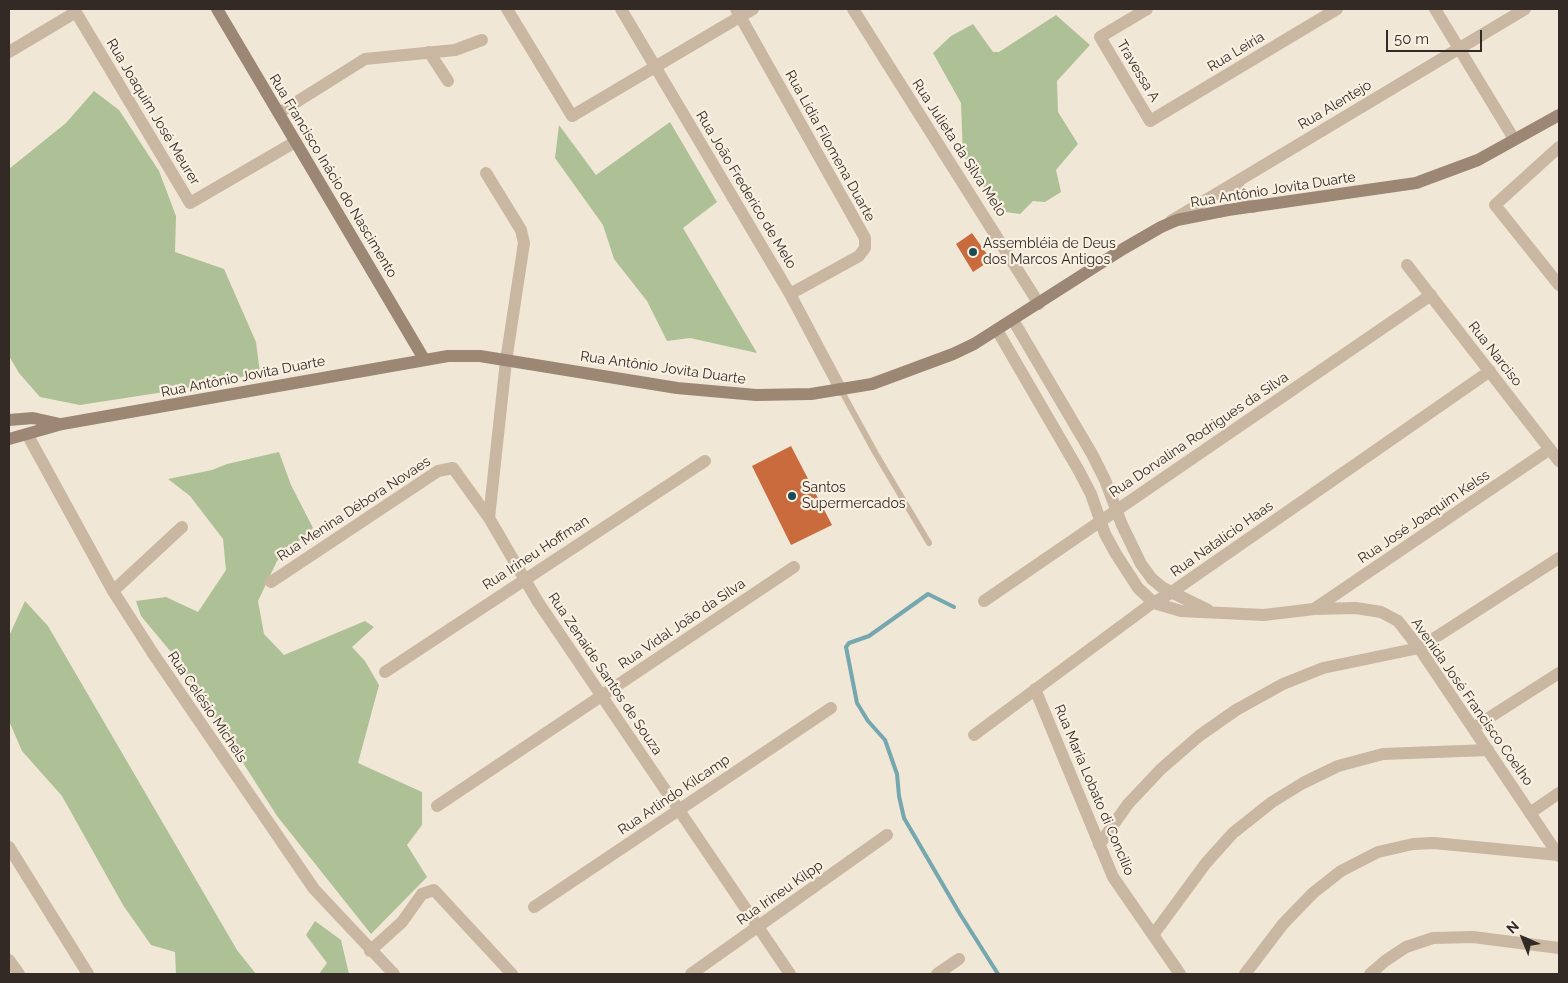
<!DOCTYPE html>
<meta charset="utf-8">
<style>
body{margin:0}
#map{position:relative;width:1568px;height:983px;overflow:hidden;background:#f1e7d6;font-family:Raleway,sans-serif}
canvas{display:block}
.frame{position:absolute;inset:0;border:10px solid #332a25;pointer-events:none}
.north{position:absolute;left:1498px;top:913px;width:50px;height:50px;-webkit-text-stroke:4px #f9f0e2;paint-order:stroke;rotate:316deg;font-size:14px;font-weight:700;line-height:20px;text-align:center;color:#332a25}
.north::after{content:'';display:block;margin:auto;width:18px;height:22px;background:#332a25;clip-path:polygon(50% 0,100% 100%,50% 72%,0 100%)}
.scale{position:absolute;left:1386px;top:30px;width:96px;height:22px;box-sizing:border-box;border:2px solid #332a25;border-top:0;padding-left:6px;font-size:15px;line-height:18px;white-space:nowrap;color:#332a25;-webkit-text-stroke:4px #f9f0e2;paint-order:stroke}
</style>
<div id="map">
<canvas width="1568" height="983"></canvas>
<div class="frame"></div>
<div class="north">N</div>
<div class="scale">50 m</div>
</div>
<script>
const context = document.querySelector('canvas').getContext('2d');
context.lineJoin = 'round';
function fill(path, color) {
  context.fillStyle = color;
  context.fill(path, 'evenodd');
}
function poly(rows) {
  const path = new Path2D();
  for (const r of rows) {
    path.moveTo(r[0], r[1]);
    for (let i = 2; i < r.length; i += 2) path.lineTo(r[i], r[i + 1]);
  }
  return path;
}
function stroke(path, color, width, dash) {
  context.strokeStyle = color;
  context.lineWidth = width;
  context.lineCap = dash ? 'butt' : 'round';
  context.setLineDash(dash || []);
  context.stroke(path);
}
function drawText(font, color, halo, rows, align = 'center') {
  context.font = font + ' Raleway,sans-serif';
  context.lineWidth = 4.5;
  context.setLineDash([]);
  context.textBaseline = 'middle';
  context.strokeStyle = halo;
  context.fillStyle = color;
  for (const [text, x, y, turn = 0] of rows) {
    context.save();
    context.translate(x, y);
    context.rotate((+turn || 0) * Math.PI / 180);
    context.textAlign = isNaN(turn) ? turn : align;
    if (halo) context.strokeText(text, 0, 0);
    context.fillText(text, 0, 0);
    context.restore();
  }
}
const green = poly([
 [1056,15,1090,45,1057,81,1058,112,1078,144,1056,170,1061,192,1045,202,1033,201,1020,214,999,211,963,155,961,103,933,53,951,36,973,24,993,52,999,52],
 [94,91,119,110,159,171,176,216,175,252,224,269,256,342,260,373,177,390,80,405,40,397,19,373,9,356,9,169,66,123],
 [670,122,717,202,683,228,757,353,690,338,667,341,647,301,614,259,603,225,555,158,559,125,596,175],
 [279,452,291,485,313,528,277,561,258,601,264,634,284,655,365,621,374,627,352,647,365,661,379,685,358,763,422,792,422,825,407,845,427,877,371,934,277,816,176,658,141,616,136,601,166,597,198,612,226,570,223,539,190,496,168,479,212,470,227,464],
 [25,601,48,626,237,950,256,974,176,974,175,952,151,945,123,905,62,796,22,751,9,721,9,636],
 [315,921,341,940,349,974,319,974,327,963,306,935]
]);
const stream = poly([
 [954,607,928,594,869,636,849,643,846,647,857,703,868,721,885,740,897,774,899,796,904,818,960,914,998,974]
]);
const building = poly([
 [972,233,991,260,973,272,956,244],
 [791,446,832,525,791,545,752,466]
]);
const service = poly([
 [841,390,876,454,929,543]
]);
const minor = poly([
 [74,9,190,203,295,142],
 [507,9,572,116,753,9],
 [621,9,790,294,841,390],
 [736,9,865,238,865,248,859,256,790,294],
 [853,9,1039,304],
 [1147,9,1100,37,1150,121,1337,9],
 [9,52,76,12],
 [429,52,448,81],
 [279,113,365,59,455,50,482,40],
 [1559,147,1495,205,1559,285],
 [486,173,521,230,524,243,506,361,489,518],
 [1239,180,1237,187,1240,197,1253,207],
 [1171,221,1525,9],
 [1407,265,1559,461],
 [27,434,113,591,152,652,314,889,394,974],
 [271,582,438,471,453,468,489,518,538,602,790,974],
 [113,591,182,527],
 [984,601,1431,295],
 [1314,609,1550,449],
 [385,672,705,461],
 [1035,689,1113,877,1180,974],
 [1473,728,1559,673],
 [974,735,1151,604,1169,594,1490,371],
 [437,806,794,567],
 [1530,813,1559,793],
 [1099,845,1128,804,1161,769,1199,736,1236,710,1283,684,1323,668,1419,648,1559,558],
 [9,847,88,974],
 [534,907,831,708],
 [1153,935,1206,863,1233,833,1272,802,1303,783,1338,766,1383,754,1488,750],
 [370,951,402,922,422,894,434,890,512,974],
 [9,960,19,974],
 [691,974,887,835],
 [937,974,959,959],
 [1245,974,1283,924,1313,893,1341,871,1378,852,1413,844,1434,843,1558,855],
 [1370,974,1385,961,1406,947,1433,938,1473,937,1559,948]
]);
const tertiary = poly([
 [1435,9,1514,139],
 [1013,320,1092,454,1105,480,1122,525,1141,564,1152,579,1163,588,1208,610],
 [997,330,1079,471,1091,494,1105,534,1116,554,1138,588,1154,603,1181,611,1264,615,1314,609,1356,608,1381,612,1398,621,1419,648,1559,856]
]);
const secondary = poly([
 [217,9,424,359],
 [9,420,33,418,60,424],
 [9,439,62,424,448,356,480,356,677,388,756,395,811,394,872,384,953,354,974,344,1123,249,1161,227,1177,220,1228,210,1416,183,1478,160,1559,115]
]);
const markers = [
 [973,252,5,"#1a4c55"],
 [792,496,5,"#1a4c55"]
];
const streetNames = [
 ["Rua Leiria",1236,52,-31],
 ["Travessa A",1138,71,59],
 ["Rua Alentejo",1335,105,-31],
 ["Rua Joaquim José Meurer",153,112,59],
 ["Rua Lídia Filomena Duarte",830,146,61],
 ["Rua Julieta da Silva Melo",959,148,57],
 ["Rua Francisco Inácio do Nascimento",333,176,59],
 ["Rua João Frederico de Melo",746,190,59],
 ["Rua Antônio Jovita Duarte",1273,190,-9],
 ["Rua Narciso",1495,354,52],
 ["Rua Antônio Jovita Duarte",663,368,8],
 ["Rua Antônio Jovita Duarte",243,377,-11],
 ["Rua Dorvalina Rodrigues da Silva",1199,435,-34],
 ["Rua Menina Débora Novaes",354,509,-33],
 ["Rua José Joaquim Kelss",1424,517,-34],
 ["Rua Natalício Haas",1222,539,-35],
 ["Rua Irineu Hoffman",536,553,-33],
 ["Rua Vidal João da Silva",682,624,-34],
 ["Rua Zenaide Santos de Souza",605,674,56],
 ["Avenida José Francisco Coelho",1472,702,55],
 ["Rua Celésio Michels",207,707,56],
 ["Rua Maria Lobato di Concilio",1094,790,67],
 ["Rua Arlindo Kilcamp",674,795,-34],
 ["Rua Irineu Kilpp",780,893,-35]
];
const poiNames = [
 ["Assembléia de Deus",983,244],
 ["dos Marcos Antigos",983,260],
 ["Santos",802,488],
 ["Supermercados",802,504]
];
fill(green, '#aec096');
stroke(stream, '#74a7ae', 4);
fill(building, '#c96b3c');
stroke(service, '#c9b7a2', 6);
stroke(minor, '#c9b7a2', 12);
stroke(tertiary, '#c9b7a2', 12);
stroke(secondary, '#9c8674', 12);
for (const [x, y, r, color] of markers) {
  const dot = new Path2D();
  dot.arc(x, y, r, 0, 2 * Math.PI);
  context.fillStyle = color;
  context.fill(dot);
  stroke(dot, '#f9f0e2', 2);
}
drawText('14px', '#332a25', '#f9f0e2', streetNames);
drawText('14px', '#332a25', '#f9f0e2', poiNames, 'left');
</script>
